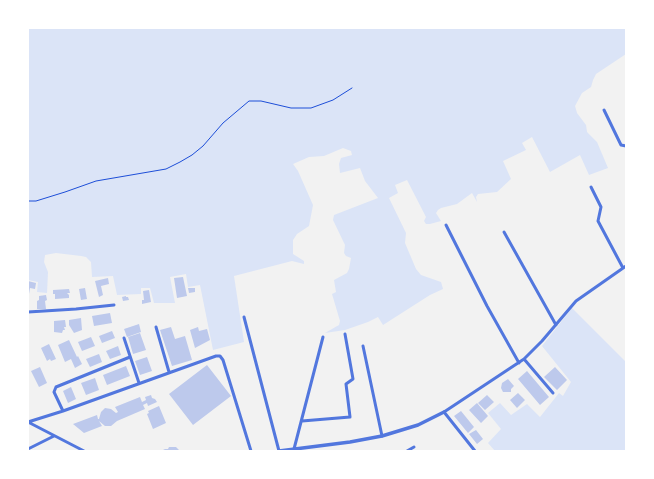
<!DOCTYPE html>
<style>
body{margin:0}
#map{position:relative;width:654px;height:479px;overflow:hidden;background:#f2f2f2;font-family:Barlow,sans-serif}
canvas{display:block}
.frame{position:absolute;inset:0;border:29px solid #fff;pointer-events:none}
</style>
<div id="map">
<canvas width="654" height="479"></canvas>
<div class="frame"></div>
</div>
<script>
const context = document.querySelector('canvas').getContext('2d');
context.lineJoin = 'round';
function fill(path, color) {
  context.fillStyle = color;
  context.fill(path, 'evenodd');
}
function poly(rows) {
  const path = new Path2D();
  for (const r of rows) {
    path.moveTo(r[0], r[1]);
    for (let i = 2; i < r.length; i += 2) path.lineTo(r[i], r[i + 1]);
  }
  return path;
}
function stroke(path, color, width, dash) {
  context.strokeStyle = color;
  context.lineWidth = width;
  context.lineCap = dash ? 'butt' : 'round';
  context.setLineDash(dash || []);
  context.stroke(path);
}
const green = poly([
 [28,28,626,28,626,54,596,74,593,80,591,87,582,93,575,106,577,113,586,125,587,132,597,142,608,168,589,175,580,155,550,172,532,137,522,143,526,150,503,161,511,179,497,192,478,194,476,197,477,202,472,193,457,204,441,208,438,210,436,213,441,221,430,224,426,224,424,221,426,217,407,180,395,185,398,193,389,198,406,233,405,243,416,269,421,275,441,282,443,289,430,295,383,325,378,317,368,322,345,330,325,333,339,325,340,321,332,294,336,292,334,280,347,273,349,269,351,258,346,256,344,253,345,245,333,220,334,215,378,198,365,181,360,168,340,173,339,164,341,158,352,155,351,151,343,148,324,156,309,157,293,164,298,171,313,205,309,226,297,234,293,240,293,254,304,261,304,264,292,261,234,276,244,342,213,350,200,285,188,287,186,274,170,277,175,303,154,303,150,288,141,288,141,294,117,295,113,276,92,277,91,262,86,257,81,256,56,253,45,255,44,262,48,272,47,293,37,292,38,282,28,280],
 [572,308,626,362,626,451,495,451,488,443,501,429,488,413,500,403,511,415,527,404,540,417,559,393,563,396,571,382,542,346]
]);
const building = poly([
 [183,277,187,296,177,298,174,278],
 [108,278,109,284,101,286,103,295,99,297,95,281],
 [28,281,36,283,35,289,30,288,29,294],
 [85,288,87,299,81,300,79,289],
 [188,288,195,288,195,292,189,293],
 [69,289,70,293,67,293,69,295,69,298,55,299,55,294,53,294,53,290],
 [149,290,151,302,142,304,142,300,144,300,143,291],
 [46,295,47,300,45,301,46,309,37,309,37,301,39,300,39,296],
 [126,296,126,297,128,297,129,300,123,301,122,297],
 [110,313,112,323,94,326,92,316],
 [81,318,82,330,74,333,69,325,69,320],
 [65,320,66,327,64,327,65,330,63,330,62,333,54,332,54,321],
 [139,324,141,332,127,337,124,329],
 [171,327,175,339,185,336,192,360,172,366,160,330],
 [198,327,199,331,207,329,210,340,195,348,190,330],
 [112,331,115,338,102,343,99,336],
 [140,333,146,350,133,354,128,337],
 [91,337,95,346,82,351,78,342],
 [69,340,77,357,78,356,82,364,75,368,71,359,65,362,58,345],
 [49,344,56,359,51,361,50,359,47,361,41,348],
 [118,346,121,355,110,359,106,351],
 [99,354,102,362,90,367,86,359],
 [147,357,152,371,140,375,135,361],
 [207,365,231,396,193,425,169,394],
 [126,366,130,376,107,385,103,375],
 [40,367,47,383,39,387,31,371],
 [555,367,567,380,557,390,544,377],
 [527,371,549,397,540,405,518,379],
 [95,378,99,390,86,395,81,383],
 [508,379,514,386,511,389,511,392,503,392,501,388,502,383],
 [71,387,76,399,68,403,63,391],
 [518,393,525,400,517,408,510,400],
 [151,395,152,398,155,399,157,402,148,406,147,403,143,405,145,409,117,421,111,426,105,426,99,421,102,426,84,433,73,424,97,415,98,419,99,419,101,412,105,408,111,409,116,413,118,412,115,407,140,397,142,402,146,400,145,397],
 [487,395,494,402,485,410,478,403],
 [477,403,488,416,481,423,469,410],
 [159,406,166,423,153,429,147,414,149,413,148,411],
 [461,411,474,427,468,433,454,416],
 [476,430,483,439,477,444,469,434],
 [169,447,176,447,180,451,161,451,165,449,168,449]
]);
const path = poly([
 [28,201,36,201,65,192,96,181,166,169,180,162,192,155,203,146,223,123,249,101,261,101,291,108,311,108,333,100,352,88]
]);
const minor = poly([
 [604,110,621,145,626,146],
 [591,187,601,207,598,221,623,268],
 [446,225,487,306,519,363],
 [504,232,556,325],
 [28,312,76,309,114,305],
 [244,317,279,451],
 [156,327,169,372],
 [124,338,139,383],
 [363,346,382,436],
 [524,359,553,393],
 [63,411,54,392,56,387,130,357],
 [302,421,350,417,346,384,353,379,345,334],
 [28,422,63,411,216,356,220,356,223,360,251,451],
 [28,422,84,451],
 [28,449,54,436],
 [294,449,323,337],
 [407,451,414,447],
 [475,451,444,412,524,359,542,341,576,301,626,266]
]);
const tertiary = poly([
 [279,451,350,442,382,436,418,425,444,412]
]);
fill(green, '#dbe4f7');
fill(building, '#bdc9ec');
stroke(path, '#1d4ed8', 1);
stroke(minor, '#5277de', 3);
stroke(tertiary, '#5277de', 3.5);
</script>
